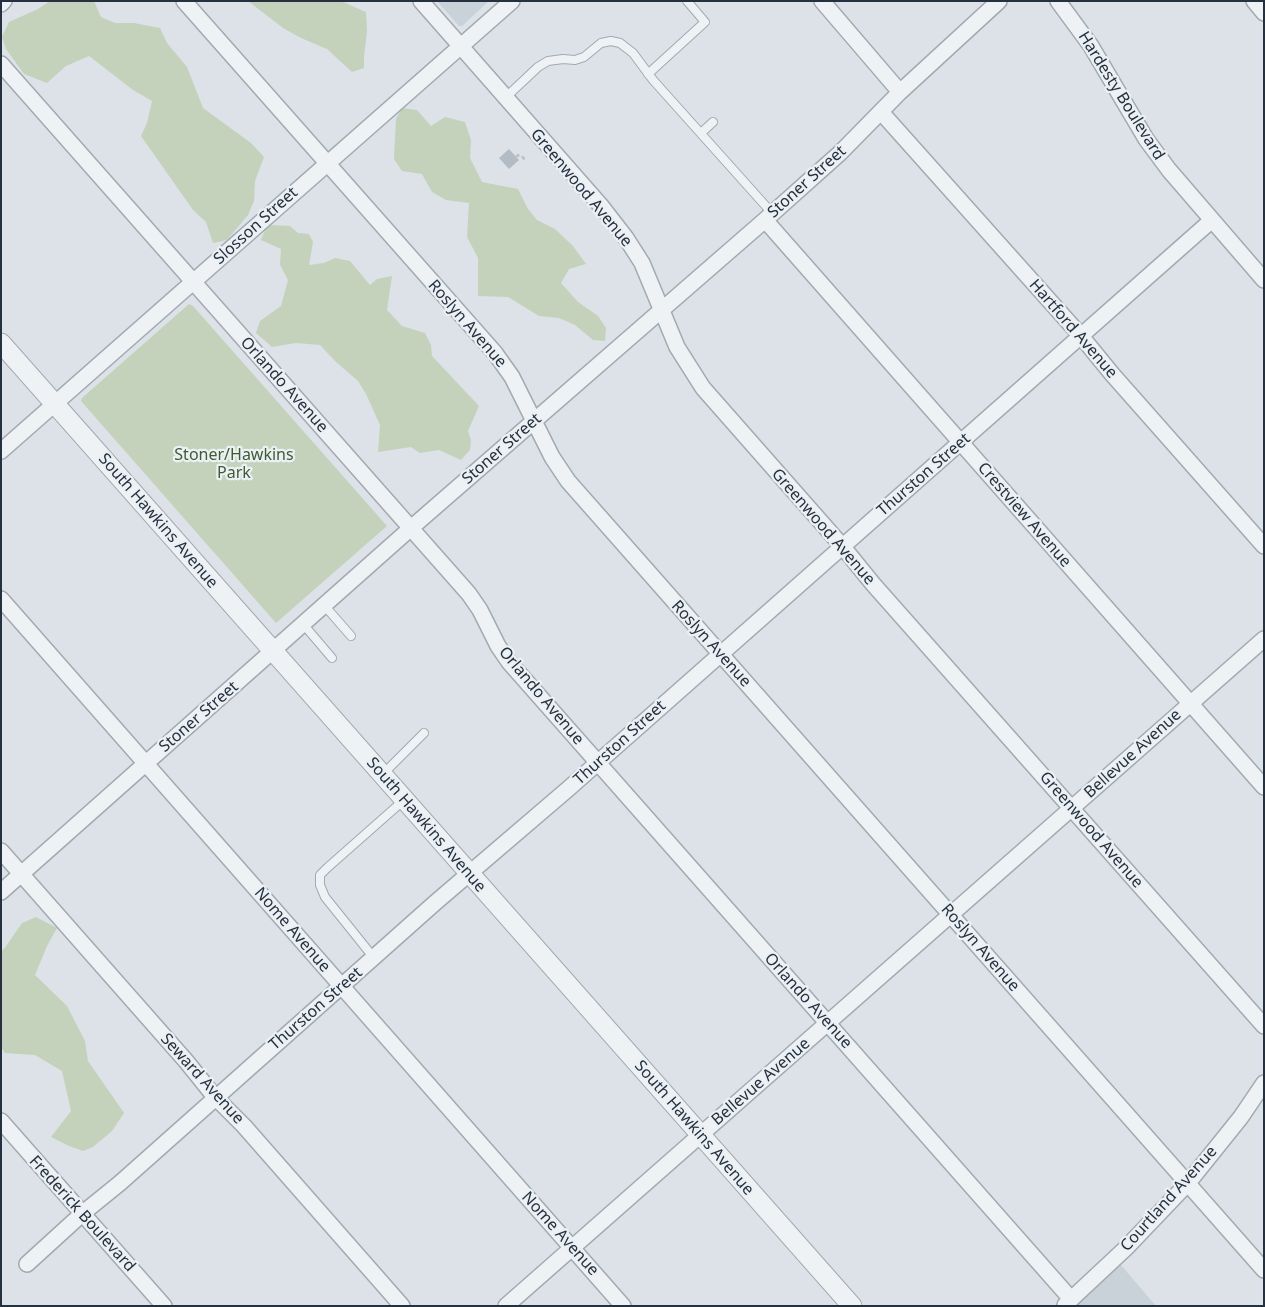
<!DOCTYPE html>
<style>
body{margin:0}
#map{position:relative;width:1265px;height:1307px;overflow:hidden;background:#dce2e7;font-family:"Noto Sans",sans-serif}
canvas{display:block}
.frame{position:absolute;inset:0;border:2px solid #25313e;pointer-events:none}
</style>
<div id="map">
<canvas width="1265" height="1307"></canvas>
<div class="frame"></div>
</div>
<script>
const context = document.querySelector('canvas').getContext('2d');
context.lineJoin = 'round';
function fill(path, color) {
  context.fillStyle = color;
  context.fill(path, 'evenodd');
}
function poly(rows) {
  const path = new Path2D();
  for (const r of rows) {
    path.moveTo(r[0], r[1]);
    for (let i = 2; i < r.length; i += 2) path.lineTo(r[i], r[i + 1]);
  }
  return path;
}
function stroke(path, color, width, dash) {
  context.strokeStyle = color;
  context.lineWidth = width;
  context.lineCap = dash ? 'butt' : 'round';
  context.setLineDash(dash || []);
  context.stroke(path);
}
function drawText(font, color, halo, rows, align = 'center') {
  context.font = font + ' "Noto Sans",sans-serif';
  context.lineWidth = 4.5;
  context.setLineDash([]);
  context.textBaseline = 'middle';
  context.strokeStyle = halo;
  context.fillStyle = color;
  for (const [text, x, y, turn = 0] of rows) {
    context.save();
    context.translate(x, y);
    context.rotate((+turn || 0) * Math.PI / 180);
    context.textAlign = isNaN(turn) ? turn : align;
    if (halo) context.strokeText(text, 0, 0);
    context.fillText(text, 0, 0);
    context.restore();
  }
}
const built = poly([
 [437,1,489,1,462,26,459,26],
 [1115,1258,1156,1306,1064,1306]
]);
const green = poly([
 [50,1,94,1,101,17,115,23,134,23,160,28,167,43,187,67,203,108,251,143,264,157,255,181,254,201,248,215,227,240,213,243,206,222,193,210,141,136,147,123,152,101,133,90,89,56,66,66,47,83,24,74,6,49,2,37,9,22,38,9],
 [248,1,341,1,366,12,367,31,364,57,364,68,352,72,327,49,301,38,283,28],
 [402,108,417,110,431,126,445,117,465,122,471,140,470,158,482,182,518,189,528,209,537,220,555,229,573,246,586,264,569,269,561,283,578,302,598,316,606,328,605,341,593,340,575,325,559,318,539,316,508,297,478,296,478,258,467,237,469,203,446,200,432,192,422,174,402,171,394,159,396,119],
 [267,225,290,226,298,233,309,234,313,242,309,265,324,263,335,258,350,261,370,285,377,279,392,276,387,310,402,326,425,333,431,345,432,356,479,406,468,431,471,440,470,450,461,460,439,450,420,453,411,447,378,452,380,425,366,394,358,381,336,362,320,345,296,343,272,347,256,333,260,321,281,306,288,280,280,265,281,249,261,240],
 [189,304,193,306,387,526,276,623,81,401,82,398],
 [36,917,57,928,47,946,35,975,67,1006,85,1041,88,1061,124,1113,112,1131,93,1147,83,1151,69,1146,51,1137,71,1111,62,1071,35,1055,5,1053,1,1047,1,951,4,949,22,923]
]);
const building = poly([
 [509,149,519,160,509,169,499,158]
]);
const path = poly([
 [516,157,520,154,525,160]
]);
const service = poly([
 [648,74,705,22,687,1],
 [505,98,538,67,548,61,563,59,575,60,584,57,601,43,611,41,620,43,633,53,653,80,772,213],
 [701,133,713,122],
 [324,605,351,636],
 [303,624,332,658],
 [382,775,424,733],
 [374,958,325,897,320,885,320,875,327,868,404,800]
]);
const minor = poly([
 [184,1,495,353,512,377,552,457,568,481,1264,1270],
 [421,1,602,207,626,238,642,263,677,347,703,388,843,547,873,584,1264,1026],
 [822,1,900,92],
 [1058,1,1091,46,1146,139,1169,170,1264,280],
 [1254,1,1264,13],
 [1,4,4,1],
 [1,64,469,594,480,610,498,646,509,662,1071,1299],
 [881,112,1081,336,1112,374,1264,546],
 [765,220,1264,787],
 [1,451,512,1],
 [1,599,623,1306],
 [1,851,186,1061,215,1097,244,1126,402,1306],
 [1,892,411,528,765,220,840,153,900,92,999,1],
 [1,1121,164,1306],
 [27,1264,83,1213,120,1183,436,902,568,789,1212,220],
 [1065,1305,1126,1248,1188,1183,1241,1117,1264,1083],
 [506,1306,1264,639]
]);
const tertiary = poly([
 [1,343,852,1306]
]);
const streetNames = [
 ["Hardesty Boulevard",1121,96,58],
 ["Stoner Street",807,182,-42],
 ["Greenwood Avenue",581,188,50],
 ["Slosson Street",256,226,-42],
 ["Roslyn Avenue",467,324,49],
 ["Hartford Avenue",1073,329,49],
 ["Orlando Avenue",284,385,48],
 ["Stoner Street",502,449,-41],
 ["Thurston Street",924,475,-41],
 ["Crestview Avenue",1024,515,49],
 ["South Hawkins Avenue",158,521,49],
 ["Greenwood Avenue",823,527,49],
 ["Roslyn Avenue",711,644,48],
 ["Orlando Avenue",541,696,50],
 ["Stoner Street",199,717,-41],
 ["Thurston Street",620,743,-42],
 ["Bellevue Avenue",1133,754,-42],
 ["South Hawkins Avenue",426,825,49],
 ["Greenwood Avenue",1091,830,49],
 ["Nome Avenue",292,930,49],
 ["Roslyn Avenue",980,948,49],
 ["Orlando Avenue",808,1001,48],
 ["Thurston Street",316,1009,-41],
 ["Seward Avenue",202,1079,48],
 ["Bellevue Avenue",761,1082,-41],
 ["South Hawkins Avenue",694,1128,49],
 ["Courtland Avenue",1169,1199,-48],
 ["Frederick Boulevard",82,1214,48],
 ["Nome Avenue",560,1234,48]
];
const parkNames = [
 ["Stoner/Hawkins",234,455],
 ["Park",234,473]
];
fill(built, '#c9d1d9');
fill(green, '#c4d2bc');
fill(building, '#b3bcc4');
stroke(service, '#a1a9b1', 10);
stroke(minor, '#a1a9b1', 18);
stroke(tertiary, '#a1a9b1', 21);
stroke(path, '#bac0c5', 2.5, [4, 4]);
stroke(service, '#eef2f5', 8);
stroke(minor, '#eef2f5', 15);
stroke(tertiary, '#eef2f5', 19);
drawText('16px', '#25313e', '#ebf0f5', streetNames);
drawText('16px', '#3e5b31', '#ebf0f5', parkNames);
</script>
